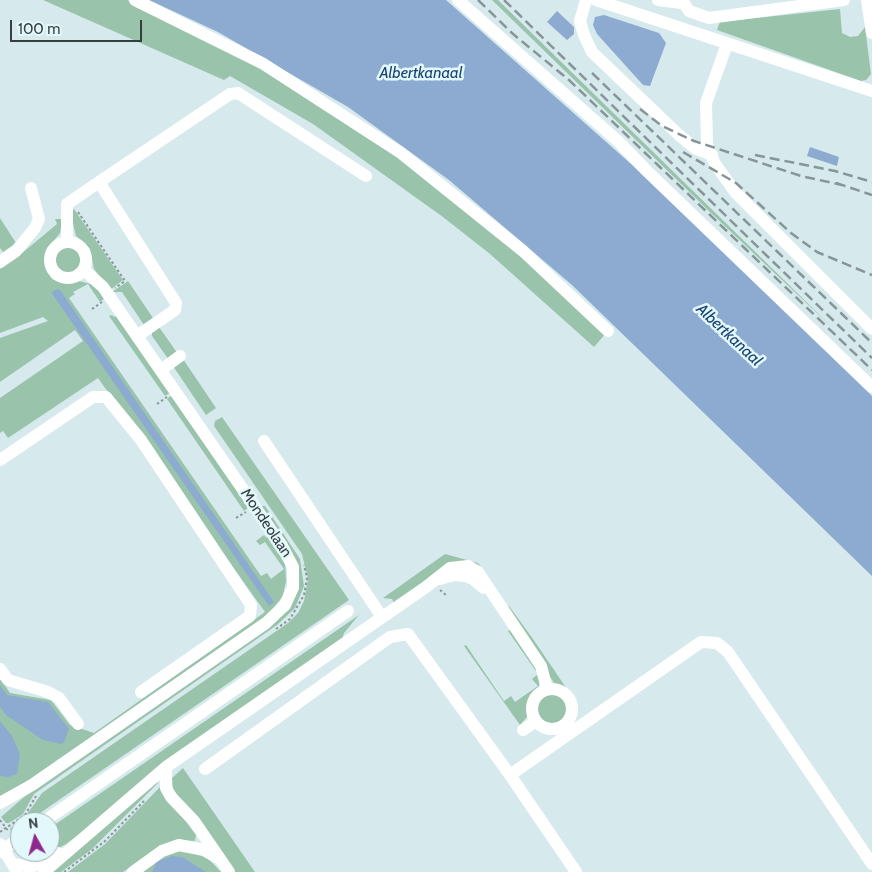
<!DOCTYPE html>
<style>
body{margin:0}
#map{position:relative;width:872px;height:872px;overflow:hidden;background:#d6eaed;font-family:Cabin,sans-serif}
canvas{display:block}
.north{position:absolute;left:10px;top:812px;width:50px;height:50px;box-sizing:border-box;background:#e3f8fa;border:1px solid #9eaeb0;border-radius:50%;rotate:353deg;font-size:14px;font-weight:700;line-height:20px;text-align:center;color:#363e40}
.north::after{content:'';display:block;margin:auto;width:18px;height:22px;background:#8e298f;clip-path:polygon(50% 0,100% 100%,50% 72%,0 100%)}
.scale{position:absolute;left:10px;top:20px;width:132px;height:22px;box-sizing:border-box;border:2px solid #363e40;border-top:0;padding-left:6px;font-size:15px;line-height:18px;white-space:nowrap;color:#363e40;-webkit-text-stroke:4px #e3f8fa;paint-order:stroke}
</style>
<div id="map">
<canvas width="872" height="872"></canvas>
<div class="north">N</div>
<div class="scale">100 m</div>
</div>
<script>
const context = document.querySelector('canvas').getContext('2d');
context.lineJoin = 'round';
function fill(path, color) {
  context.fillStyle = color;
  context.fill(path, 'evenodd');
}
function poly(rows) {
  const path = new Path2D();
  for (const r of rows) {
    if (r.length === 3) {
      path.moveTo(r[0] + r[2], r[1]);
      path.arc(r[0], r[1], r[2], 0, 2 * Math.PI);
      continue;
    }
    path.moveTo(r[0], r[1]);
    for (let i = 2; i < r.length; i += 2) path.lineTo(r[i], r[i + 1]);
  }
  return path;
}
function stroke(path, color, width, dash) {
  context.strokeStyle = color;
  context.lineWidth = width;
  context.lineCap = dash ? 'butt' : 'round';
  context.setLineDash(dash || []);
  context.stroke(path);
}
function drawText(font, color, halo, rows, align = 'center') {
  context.font = font + ' Cabin,sans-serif';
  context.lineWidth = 5;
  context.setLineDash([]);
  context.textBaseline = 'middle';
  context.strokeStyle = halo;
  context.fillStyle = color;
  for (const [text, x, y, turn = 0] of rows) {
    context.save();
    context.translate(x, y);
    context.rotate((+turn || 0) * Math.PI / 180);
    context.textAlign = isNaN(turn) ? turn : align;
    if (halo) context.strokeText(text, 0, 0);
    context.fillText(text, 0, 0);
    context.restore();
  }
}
const green = poly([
 [43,0,127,0,207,38,262,68,377,140,460,202,606,333,594,347,490,254,443,217,313,124,230,76,224,80],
 [492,0,498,0,835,330,710,212],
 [840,9,842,33,850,37,858,36,865,27,871,74,866,80,861,81,717,30,720,22],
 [74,209,123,280,110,290,94,269,90,249,76,236,70,211],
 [0,218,16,243,3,252,0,248],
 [55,219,61,219,62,223,60,233,48,248,44,260,47,271,52,279,61,283,79,281,94,285,105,298,100,302,88,284,73,292,75,294,69,298,261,576,267,573,271,579,284,569,265,542,260,545,256,541,264,535,267,538,269,536,285,562,286,581,283,596,268,615,39,775,0,799,0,678,10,693,51,700,70,725,94,733,265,612,98,378,8,438,3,431,0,433,0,398,83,341,75,330,0,382,0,338,48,321,43,317,0,333,0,269,21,254,57,224],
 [68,260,14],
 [128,281,153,318,144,325,122,292,112,292],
 [112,315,114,317,116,316,170,393,165,396,109,316],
 [159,327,178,354,169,360,152,336,152,332],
 [183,359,216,408,206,415,173,366],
 [172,395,249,507,244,511,167,399],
 [222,417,349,600,27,822,20,822,20,827,12,833,10,829,25,817,42,793,288,623,298,613,304,601,308,579,302,554,214,426,215,421],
 [259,506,265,506,300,559,304,586,295,608,277,625,34,794,23,814,9,823,6,823,1,817,24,797,289,610,299,589,299,569],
 [445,554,478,563,481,567,394,603,392,599,383,598],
 [509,606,533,639,569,692,554,683,506,608],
 [359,615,344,633,342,639,66,844,32,863,25,852,50,852,50,828],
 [510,630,538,669,540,683,538,688,531,699,527,717,520,725,464,646,466,645,504,701,511,696,515,702,538,686,532,679,538,674,508,631],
 [552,709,14],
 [183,768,255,872,233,872,178,796,173,789,172,778],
 [156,781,158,783,92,849,61,872,49,872],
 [160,787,196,835,195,841,177,840,157,848,123,872,68,872,105,844],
 [176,850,203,853,221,872,140,872,166,853]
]);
const water = poly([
 [149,0,446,0,631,164,872,396,872,576,572,285,449,180,348,107,218,32],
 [557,11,574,27,574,34,567,40,547,22],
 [604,15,659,33,666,43,650,86,643,85,597,34,593,25,595,17],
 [810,147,839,157,837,166,807,156],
 [57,289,60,290,274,602,269,606,53,295,52,292],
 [0,685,7,695,48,702,69,729,64,742,61,744,43,740,6,715,0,707],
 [0,721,12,736,20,754,17,774,8,777,0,776],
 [172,856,182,857,206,872,152,872,156,862]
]);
const path = poly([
 [78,212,125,281,115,288],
 [92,309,102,302],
 [157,404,167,397],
 [236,518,246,512],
 [440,590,446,595],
 [276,629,290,619,304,595,307,578,304,565],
 [0,820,9,832],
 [0,832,25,815,36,796],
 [64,872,105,841,144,801]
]);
const minor = poly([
 [135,0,262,63,401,153,523,251,608,331],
 [458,0,619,142,647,171,872,387],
 [586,0,580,21,584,35,592,52,679,135,696,149,712,155],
 [596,0,872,91],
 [658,0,682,3],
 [682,0,689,11,709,18,844,0],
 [867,0,872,33],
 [727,44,706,103,707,145,715,164,736,193,872,329],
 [99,182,230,94,238,93,366,176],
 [68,260,18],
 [67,242,67,204,99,182,176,303,175,310,137,336],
 [0,262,16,251,35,228,39,219,31,188],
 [161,370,180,356],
 [264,441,382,617],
 [0,460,93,397,106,397,141,440,251,605,250,616,141,692],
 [440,579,454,575,465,576,473,579,484,588],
 [0,669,8,680,48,692,59,698,78,724],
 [552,709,20],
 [523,730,536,721],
 [166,767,166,788,171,797,194,821,229,872],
 [205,769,390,637,408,634,510,775,576,872],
 [510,775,701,642,717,643,728,652,872,864],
 [0,803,32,785,266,623,285,605,293,587,293,567,282,546,103,287,84,270],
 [43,822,348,611],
 [0,844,16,870],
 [0,852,20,838],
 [13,864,32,867,58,853],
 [44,872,166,767,426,587,450,568,468,566,478,572,541,666,547,689],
 [133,872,162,851,179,845,204,850,216,857]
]);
const rail = poly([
 [478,0,513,34,569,80,872,370],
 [504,0,872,358],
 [592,73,872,343],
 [640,109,662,126,694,141,801,176,842,185],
 [683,152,736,183,791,233,817,252,872,275],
 [755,155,835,171,872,182],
 [836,183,872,195]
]);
const streetNames = [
 ["Mondeolaan",266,523,56]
];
const waterNames = [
 ["Albertkanaal",421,73],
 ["Albertkanaal",729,335,43]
];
fill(green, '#99c3aa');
fill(water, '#8dabd1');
stroke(path, '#899799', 2, [2.5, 2.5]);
stroke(minor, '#fff', 12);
stroke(rail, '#879598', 2.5, [10, 5]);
drawText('15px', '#363e40', '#e3f8fa', streetNames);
drawText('italic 16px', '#1a4273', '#e3f8fa', waterNames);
</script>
